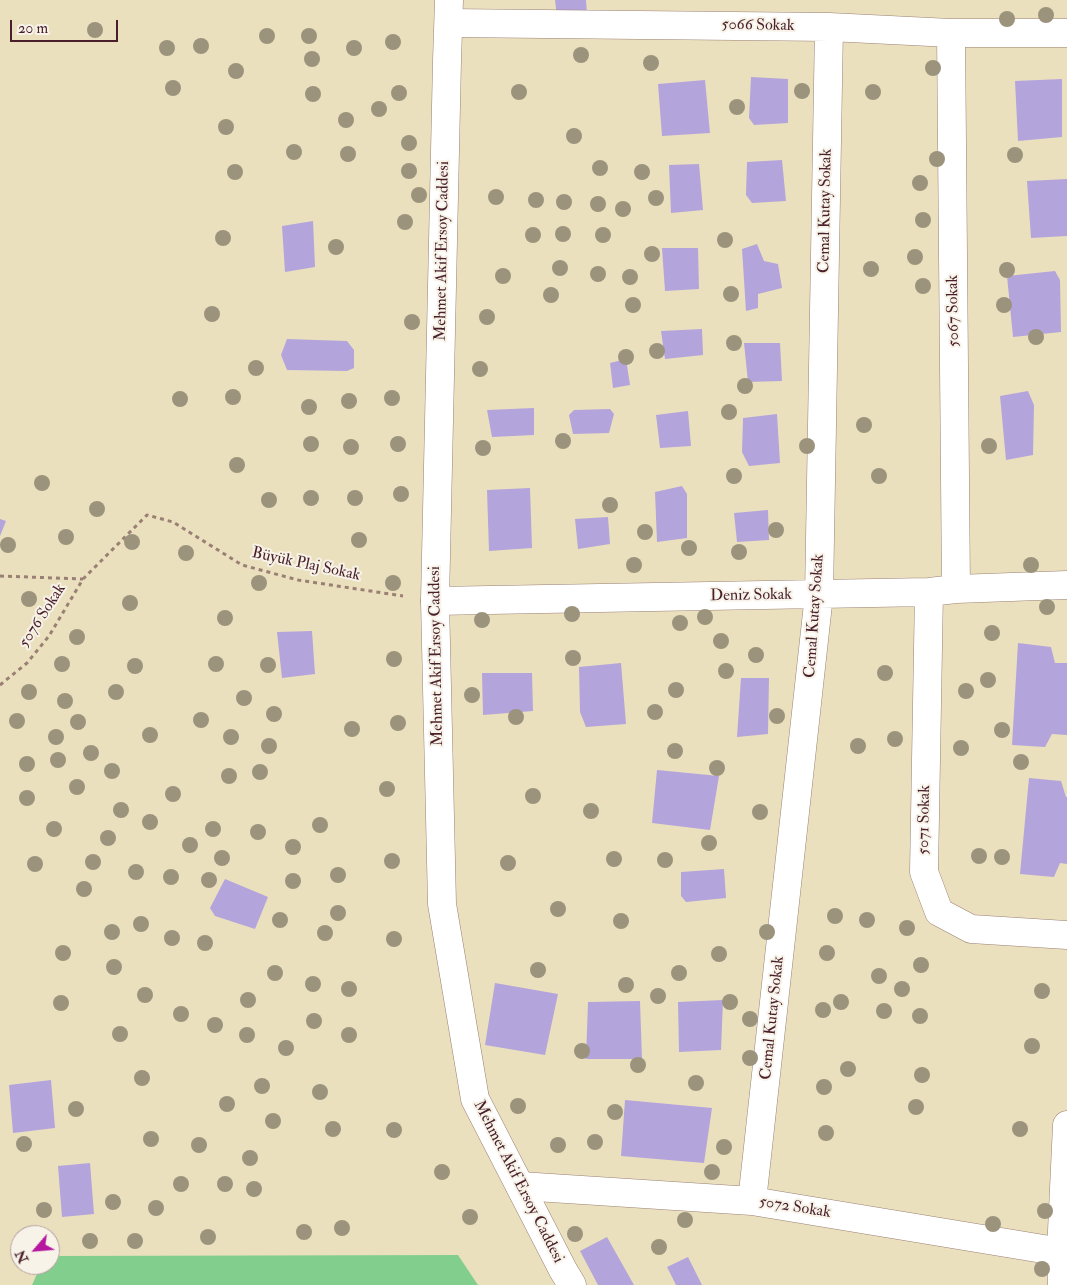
<!DOCTYPE html>
<meta charset="utf-8">
<style>
body{margin:0}
#map{position:relative;width:1067px;height:1285px;overflow:hidden;background:#ebe0be;font-family:"IM FELL Double Pica",serif}
canvas{display:block}
.north{position:absolute;left:10px;top:1225px;width:50px;height:50px;box-sizing:border-box;background:#f7f3e8;border:1px solid #b29e9c;border-radius:50%;rotate:243deg;font-size:14px;font-weight:700;line-height:20px;text-align:center;color:#4a1f2b}
.north::after{content:'';display:block;margin:auto;width:18px;height:22px;background:#b5179e;clip-path:polygon(50% 0,100% 100%,50% 72%,0 100%)}
.scale{position:absolute;left:10px;top:20px;width:108px;height:22px;box-sizing:border-box;border:2px solid #4a1f2b;border-top:0;padding-left:6px;font-size:15px;line-height:18px;white-space:nowrap;color:#4a1f2b;-webkit-text-stroke:4px #f7f3e8;paint-order:stroke}
</style>
<div id="map">
<canvas width="1067" height="1285"></canvas>
<div class="north">N</div>
<div class="scale">20 m</div>
</div>
<script>
const context = document.querySelector('canvas').getContext('2d');
context.lineJoin = 'round';
function fill(path, color) {
  context.fillStyle = color;
  context.fill(path, 'evenodd');
}
function poly(rows) {
  const path = new Path2D();
  for (const r of rows) {
    path.moveTo(r[0], r[1]);
    for (let i = 2; i < r.length; i += 2) path.lineTo(r[i], r[i + 1]);
  }
  return path;
}
function stroke(path, color, width, dash) {
  context.strokeStyle = color;
  context.lineWidth = width;
  context.lineCap = dash ? 'butt' : 'round';
  context.setLineDash(dash || []);
  context.stroke(path);
}
function drawText(font, color, halo, rows, align = 'center') {
  context.font = font + ' "IM FELL Double Pica",serif';
  context.lineWidth = 4;
  context.setLineDash([]);
  context.textBaseline = 'middle';
  context.strokeStyle = halo;
  context.fillStyle = color;
  for (const [text, x, y, turn = 0] of rows) {
    context.save();
    context.translate(x, y);
    context.rotate((+turn || 0) * Math.PI / 180);
    context.textAlign = isNaN(turn) ? turn : align;
    if (halo) context.strokeText(text, 0, 0);
    context.fillText(text, 0, 0);
    context.restore();
  }
}
const green = poly([
 [458,1255,478,1285,32,1285,41,1265,50,1265,50,1256]
]);
const building = poly([
 [555,0,586,0,587,14,557,17],
 [751,77,788,79,788,123,754,125,749,118],
 [1062,79,1062,137,1018,141,1015,81],
 [705,80,710,133,662,136,658,84],
 [782,160,786,201,752,203,746,195,747,162],
 [699,164,703,210,671,213,669,165],
 [1067,179,1067,236,1031,238,1027,181],
 [313,221,315,267,285,272,282,226],
 [757,244,764,261,778,264,782,288,758,294,758,308,746,311,742,249],
 [662,248,698,248,699,289,665,291],
 [1055,271,1060,280,1061,332,1013,337,1007,276],
 [702,329,703,355,665,359,661,331],
 [287,339,347,341,354,350,354,368,347,371,287,370,281,355],
 [744,343,780,343,782,381,748,382],
 [626,359,630,385,613,388,610,363],
 [1028,391,1034,405,1033,455,1006,460,1000,396],
 [534,408,534,435,492,437,487,410],
 [610,409,614,414,609,433,573,434,569,415,574,410],
 [688,411,691,446,660,448,656,415],
 [777,414,780,463,749,466,742,452,743,418],
 [682,486,687,494,687,538,657,542,655,492],
 [530,488,532,548,489,551,487,490],
 [768,510,769,540,737,542,734,513],
 [608,517,610,544,578,549,575,519],
 [0,519,6,521,0,536],
 [312,631,315,674,282,678,277,632],
 [1018,643,1051,647,1055,663,1067,663,1067,735,1052,734,1045,747,1012,745],
 [621,663,626,724,586,727,580,712,579,667],
 [482,673,532,673,533,711,483,715],
 [741,678,769,678,768,734,737,737],
 [657,770,719,776,710,830,652,823],
 [1029,778,1061,781,1066,797,1067,797,1067,864,1060,863,1054,877,1020,874],
 [724,869,726,898,686,902,681,896,681,872],
 [225,879,268,897,255,929,215,916,210,908],
 [495,983,558,994,545,1055,485,1045],
 [723,1000,721,1050,679,1052,678,1002],
 [640,1001,642,1059,586,1059,588,1002],
 [51,1080,55,1128,13,1133,9,1085],
 [625,1100,712,1108,704,1163,621,1156],
 [90,1163,94,1214,62,1217,58,1166],
 [607,1237,634,1285,598,1285,580,1251],
 [688,1257,702,1285,676,1285,667,1267]
]);
const path = poly([
 [0,576,83,579],
 [0,685,27,663,49,636,83,579,147,515,173,522,242,565,298,580,403,596]
]);
const minor = poly([
 [449,23,829,27,951,33,1067,33],
 [951,33,956,589],
 [929,592,924,872,939,912,971,929,1067,935],
 [435,601,929,592,956,589,1067,585],
 [520,1186,752,1201,1067,1253],
 [752,1201,819,595,829,27],
 [1062,1285,1061,1252,1067,1125]
]);
const tertiary = poly([
 [449,0,447,61,435,601,442,904,475,1099,563,1270,572,1285]
]);
const trees = [
 [1046,15],
 [1007,19],
 [95,30],
 [267,36],
 [309,36],
 [393,42],
 [201,46],
 [167,48],
 [354,48],
 [581,55],
 [312,59],
 [651,63],
 [933,68],
 [236,71],
 [173,88],
 [802,91],
 [519,92],
 [873,92],
 [399,93],
 [313,94],
 [737,107],
 [379,109],
 [346,120],
 [226,127],
 [574,136],
 [409,143],
 [294,152],
 [348,154],
 [1015,155],
 [937,159],
 [600,168],
 [409,171],
 [235,172],
 [642,172],
 [920,183],
 [419,195],
 [496,197],
 [656,198],
 [536,200],
 [564,202],
 [598,204],
 [623,209],
 [923,220],
 [405,222],
 [563,234],
 [533,235],
 [603,235],
 [223,238],
 [725,240],
 [336,247],
 [652,254],
 [915,257],
 [560,268],
 [871,269],
 [1007,270],
 [598,274],
 [503,276],
 [630,277],
 [923,286],
 [731,294],
 [551,295],
 [633,305],
 [1004,305],
 [212,314],
 [487,317],
 [412,322],
 [1036,337],
 [734,343],
 [657,351],
 [626,357],
 [256,368],
 [480,369],
 [745,386],
 [233,397],
 [392,398],
 [180,399],
 [349,401],
 [309,407],
 [729,412],
 [864,425],
 [563,441],
 [311,444],
 [398,444],
 [807,446],
 [989,446],
 [351,447],
 [483,448],
 [237,465],
 [734,476],
 [879,476],
 [42,483],
 [401,494],
 [311,498],
 [355,498],
 [269,500],
 [610,505],
 [97,509],
 [776,530],
 [645,532],
 [66,537],
 [359,540],
 [132,542],
 [8,545],
 [689,548],
 [739,552],
 [186,553],
 [634,565],
 [1031,565],
 [259,583],
 [393,583],
 [29,599],
 [130,603],
 [1047,607],
 [572,614],
 [705,617],
 [225,618],
 [482,620],
 [680,623],
 [992,633],
 [77,637],
 [721,641],
 [756,655],
 [573,658],
 [394,659],
 [62,664],
 [216,664],
 [268,665],
 [135,666],
 [726,671],
 [885,673],
 [988,680],
 [676,690],
 [966,691],
 [29,692],
 [116,692],
 [472,695],
 [244,698],
 [65,701],
 [655,712],
 [274,714],
 [777,716],
 [516,717],
 [201,720],
 [17,721],
 [78,722],
 [398,723],
 [352,729],
 [1002,730],
 [150,735],
 [56,737],
 [231,737],
 [895,739],
 [269,746],
 [858,746],
 [961,748],
 [675,751],
 [91,753],
 [58,760],
 [1021,762],
 [27,764],
 [717,768],
 [112,771],
 [260,772],
 [229,776],
 [77,787],
 [387,789],
 [173,794],
 [533,796],
 [27,798],
 [121,810],
 [591,811],
 [760,812],
 [150,822],
 [320,825],
 [54,829],
 [213,829],
 [258,832],
 [108,838],
 [709,843],
 [190,845],
 [293,847],
 [979,856],
 [1002,857],
 [222,858],
 [614,859],
 [665,860],
 [392,861],
 [93,862],
 [508,863],
 [35,864],
 [136,872],
 [338,875],
 [171,877],
 [209,880],
 [293,881],
 [84,889],
 [558,909],
 [338,913],
 [835,916],
 [280,920],
 [867,920],
 [621,921],
 [141,924],
 [907,928],
 [112,932],
 [767,932],
 [325,933],
 [172,938],
 [394,939],
 [205,943],
 [63,953],
 [827,953],
 [719,954],
 [921,965],
 [114,967],
 [538,970],
 [275,973],
 [679,973],
 [879,976],
 [313,984],
 [626,985],
 [349,989],
 [902,989],
 [1042,991],
 [145,995],
 [658,996],
 [248,1000],
 [730,1002],
 [841,1002],
 [61,1003],
 [823,1010],
 [884,1011],
 [181,1014],
 [920,1016],
 [750,1019],
 [314,1021],
 [215,1025],
 [120,1034],
 [247,1035],
 [349,1035],
 [1032,1046],
 [286,1048],
 [582,1051],
 [750,1058],
 [638,1065],
 [848,1069],
 [922,1075],
 [142,1078],
 [696,1083],
 [262,1086],
 [824,1087],
 [320,1092],
 [227,1104],
 [518,1106],
 [916,1107],
 [76,1109],
 [615,1112],
 [273,1121],
 [333,1129],
 [1020,1129],
 [394,1130],
 [826,1133],
 [151,1139],
 [595,1142],
 [24,1144],
 [199,1145],
 [558,1145],
 [724,1147],
 [250,1158],
 [442,1172],
 [712,1172],
 [181,1184],
 [225,1184],
 [254,1189],
 [113,1202],
 [156,1208],
 [44,1210],
 [1045,1211],
 [470,1217],
 [685,1220],
 [993,1224],
 [342,1228],
 [304,1232],
 [575,1234],
 [208,1237],
 [90,1241],
 [135,1241],
 [659,1247],
 [1042,1269]
];
const streetNames = [
 ["5066 Sokak",758,26,1],
 ["Cemal Kutay Sokak",826,211,-89],
 ["Mehmet Akif Ersoy Caddesi",443,251,-89],
 ["5067 Sokak",954,311,-91],
 ["Büyük Plaj Sokak",306,565,12],
 ["Deniz Sokak",751,596,-1],
 ["5076 Sokak",43,616,-57],
 ["Cemal Kutay Sokak",815,616,-86],
 ["Mehmet Akif Ersoy Caddesi",437,656,-91],
 ["5071 Sokak",925,820,-89],
 ["Cemal Kutay Sokak",773,1018,-84],
 ["Mehmet Akif Ersoy Caddesi",518,1182,63],
 ["5072 Sokak",795,1208,9]
];
fill(green, '#82cf8d');
fill(building, '#b4a4dc');
stroke(minor, '#9a8074', 29);
stroke(tertiary, '#9a8074', 29);
stroke(path, '#9a8074', 3, [4, 4]);
stroke(minor, '#fff', 28);
stroke(tertiary, '#fff', 28);
context.fillStyle = '#9c937d';
for (const [x, y] of trees) {
  context.beginPath();
  context.arc(x, y, 8, 0, 2 * Math.PI);
  context.fill();
}
drawText('16px', '#4a1f2b', '#f7f3e8', streetNames);
</script>
